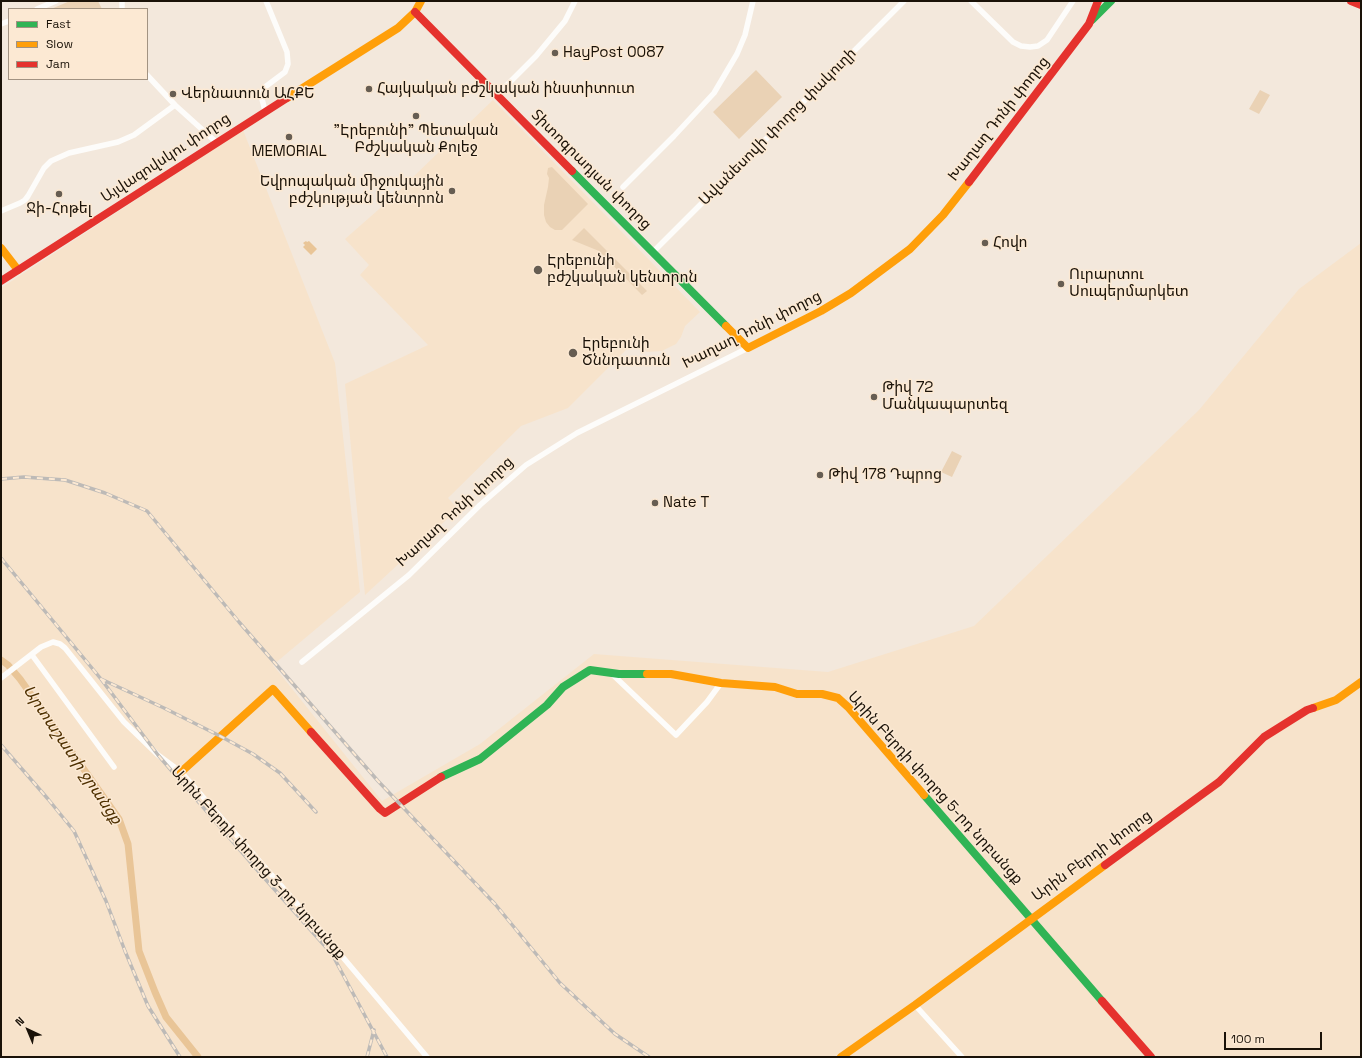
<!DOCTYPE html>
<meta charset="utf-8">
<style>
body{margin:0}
#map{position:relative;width:1362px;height:1058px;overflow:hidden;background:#f3e8dc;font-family:"Space Grotesk",sans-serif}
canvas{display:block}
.frame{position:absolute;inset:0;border:2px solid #1a1208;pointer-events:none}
.legend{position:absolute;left:8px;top:8px;width:140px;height:72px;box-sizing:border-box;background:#fce9d3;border:1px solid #a29382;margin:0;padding:5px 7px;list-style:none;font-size:12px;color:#1a1208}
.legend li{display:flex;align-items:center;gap:8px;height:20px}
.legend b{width:20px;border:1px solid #a29382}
.north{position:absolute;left:8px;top:1010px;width:40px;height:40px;-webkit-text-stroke:3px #fce9d3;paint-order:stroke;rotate:316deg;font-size:11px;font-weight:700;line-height:16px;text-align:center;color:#1a1208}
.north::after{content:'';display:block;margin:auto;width:14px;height:18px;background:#1a1208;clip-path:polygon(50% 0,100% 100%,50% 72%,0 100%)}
.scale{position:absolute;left:1224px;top:1032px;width:98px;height:18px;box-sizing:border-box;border:2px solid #1a1208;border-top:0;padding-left:5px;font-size:12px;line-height:14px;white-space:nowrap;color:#1a1208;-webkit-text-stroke:3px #fce9d3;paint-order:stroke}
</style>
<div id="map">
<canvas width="1362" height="1058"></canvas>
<div class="frame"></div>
<ul class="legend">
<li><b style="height:5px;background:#30b455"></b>Fast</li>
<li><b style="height:5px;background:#ff9f0a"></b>Slow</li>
<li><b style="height:5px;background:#e5322d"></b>Jam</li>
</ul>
<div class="north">N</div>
<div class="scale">100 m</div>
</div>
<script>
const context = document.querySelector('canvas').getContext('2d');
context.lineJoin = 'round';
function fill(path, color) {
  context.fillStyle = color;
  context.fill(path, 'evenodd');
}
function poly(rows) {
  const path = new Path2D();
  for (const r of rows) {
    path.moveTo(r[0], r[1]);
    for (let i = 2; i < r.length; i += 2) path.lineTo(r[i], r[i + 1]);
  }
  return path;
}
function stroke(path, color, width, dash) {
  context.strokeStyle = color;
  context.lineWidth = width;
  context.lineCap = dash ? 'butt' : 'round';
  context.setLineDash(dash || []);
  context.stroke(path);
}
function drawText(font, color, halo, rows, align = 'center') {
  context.font = font + ' "Space Grotesk","Noto Sans Armenian",sans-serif';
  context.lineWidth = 3;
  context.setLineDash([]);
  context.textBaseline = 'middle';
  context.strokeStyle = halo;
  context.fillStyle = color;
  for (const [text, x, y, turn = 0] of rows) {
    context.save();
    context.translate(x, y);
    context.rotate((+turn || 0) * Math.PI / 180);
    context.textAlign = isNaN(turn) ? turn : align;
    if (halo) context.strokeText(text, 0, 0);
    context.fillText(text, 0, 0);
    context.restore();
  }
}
const built = poly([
 [493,100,700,312,685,326,681,337,676,344,662,351,647,352,634,342,568,408,521,426,448,498,458,509,365,595,345,384,428,345,360,275,369,265,345,239,386,203],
 [243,130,335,363,360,592,273,665,382,801,480,744,594,654,828,672,974,626,1199,410,1299,289,1361,243,1361,1057,1,1057,1,288]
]);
const green = poly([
 [70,1,98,1,102,9,51,9],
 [756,70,782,97,739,139,713,112],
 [1260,90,1270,95,1259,114,1249,109],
 [552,167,588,204,562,230,555,230,550,227,546,222,544,215,544,205,548,187,549,178,547,174,548,168],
 [584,228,647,291,642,295,599,251,572,240],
 [952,451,962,456,952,477,941,472]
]);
const water = poly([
 [306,241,307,242,309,241,317,249,311,255,303,247,305,245,303,243]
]);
const canal = poly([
 [1,660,8,665,20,679,119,819,128,844,139,951,155,992,166,1017,198,1057]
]);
const street = poly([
 [122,1,122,9],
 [971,1,1013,42,1021,46,1030,47,1038,46,1047,40,1073,1],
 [37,9,56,1],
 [1,24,9,21],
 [147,75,175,105,216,142],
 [497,95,536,56,560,27,565,21,575,1],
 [265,111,261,95,262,92,265,87,285,72,288,64,287,52,266,1],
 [623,187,674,136,714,93,737,54,745,35,753,1],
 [1,211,20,203,25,200,28,196,44,168,51,161,69,153,118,142,134,135,175,105],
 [653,252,904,1],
 [32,655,114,767],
 [302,662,409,575,480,505,526,465,577,433,748,348],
 [610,672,676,735,707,702,721,683],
 [1,678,41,647,53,642,60,644,65,648,124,722,158,755,181,772,314,923,427,1057],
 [915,1005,962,1057]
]);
const fast = poly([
 [1092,20,1111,1],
 [572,171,726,326],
 [441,777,480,759,547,705,563,687,590,670,619,674,647,674],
 [924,795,1102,1001]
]);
const slow = poly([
 [287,98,398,28,415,12,421,1],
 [1,248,18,270],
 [726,326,748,348,821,311,851,293,910,249,943,215,969,182],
 [647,674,671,674,721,683,775,687,797,694,822,694,838,698,848,707,924,795],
 [1313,708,1336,700,1361,682],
 [181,772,273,689,311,732],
 [841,1057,915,1005,1105,865]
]);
const jam = poly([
 [1351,1,1361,5],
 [415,12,572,171],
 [969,182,1089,24,1098,1],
 [1,281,287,98],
 [311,732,380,809,385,813,441,777],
 [1105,865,1219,782,1264,737,1307,710,1313,708],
 [1102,1001,1151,1057]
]);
const rail = poly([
 [1,479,24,477,65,480,105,493,147,511,239,622,378,781,495,904,560,983,615,1034,649,1057],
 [1,558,101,679,164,708,220,736,253,754,280,773,316,812],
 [101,679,158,755,259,872,332,954,387,1057],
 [1,745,48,799,74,831,106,901,125,951,148,1006,180,1057],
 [367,1057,374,1030]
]);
const markers = [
 [555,53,4,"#665d52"],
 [369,89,4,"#665d52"],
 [173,94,4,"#665d52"],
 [416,116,4,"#665d52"],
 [289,137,4,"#665d52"],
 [452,191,4,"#665d52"],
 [59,194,4,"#665d52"],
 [985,243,4,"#665d52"],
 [538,270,5,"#665d52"],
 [1061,284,4,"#665d52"],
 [573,353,5,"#665d52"],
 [874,397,4,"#665d52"],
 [820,475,4,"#665d52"],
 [655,503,4,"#665d52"]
];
const poiNames = [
 ["HayPost 0087",563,53],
 ["Հայկական բժշկական ինստիտուտ",377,89],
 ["Վերնատուն ԱՀՔԵ",181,94],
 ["\"Էրեբունի\" Պետական",416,131,"center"],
 ["Բժշկական Քոլեջ",416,148,"center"],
 ["MEMORIAL",289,152,"center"],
 ["Եվրոպական միջուկային",444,182,"right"],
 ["բժշկության կենտրոն",444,199,"right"],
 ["Ջի-Հոթել",59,209,"center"],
 ["Հովո",993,243],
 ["Էրեբունի",547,261],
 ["բժշկական կենտրոն",547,278],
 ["Ուրարտու",1069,275],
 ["Սուպերմարկետ",1069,292],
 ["Էրեբունի",582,344],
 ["Ծննդատուն",582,361],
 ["Թիվ 72",882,388],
 ["Մանկապարտեզ",882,405],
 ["Թիվ 178 Դպրոց",828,475],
 ["Nate T",663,503]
];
const streetNames = [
 ["Խաղաղ Դոնի փողոց",999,119,-52],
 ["Ավանեսովի փողոց փակուղի",778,127,-45],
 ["Այվազովսկու փողոց",166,158,-33],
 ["Տիտոգրադյան փողոց",591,170,45],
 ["Խաղաղ Դոնի փողոց",752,330,-27],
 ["Խաղաղ Դոնի փողոց",455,512,-43],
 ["Արին Բերդի փողոց 5-րդ նրբանցք",935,788,48],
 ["Արին Բերդի փողոց",1092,856,-36],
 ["Արին Բերդի փողոց 3-րդ նրբանցք",258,863,48]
];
const waterNames = [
 ["Արտաշատի ջրանցք",72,755,56]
];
fill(built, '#f7e3cb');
fill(green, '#ead2b5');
fill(water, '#e9c597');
stroke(canal, '#e9c597', 7);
stroke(street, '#fdfcfa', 5.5);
stroke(fast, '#30b455', 8);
stroke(slow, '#ff9f0a', 8);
stroke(jam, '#e5322d', 8);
stroke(rail, '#bdbab7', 3.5);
stroke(rail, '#fce9d3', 2, [6]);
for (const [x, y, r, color] of markers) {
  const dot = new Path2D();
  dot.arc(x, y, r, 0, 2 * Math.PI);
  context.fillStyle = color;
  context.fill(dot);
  stroke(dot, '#fce9d3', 1.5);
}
drawText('15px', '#1a1208', '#fce9d3', poiNames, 'left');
drawText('15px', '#1a1208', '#fce9d3', streetNames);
drawText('italic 16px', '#4e3000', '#fce9d3', waterNames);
</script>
